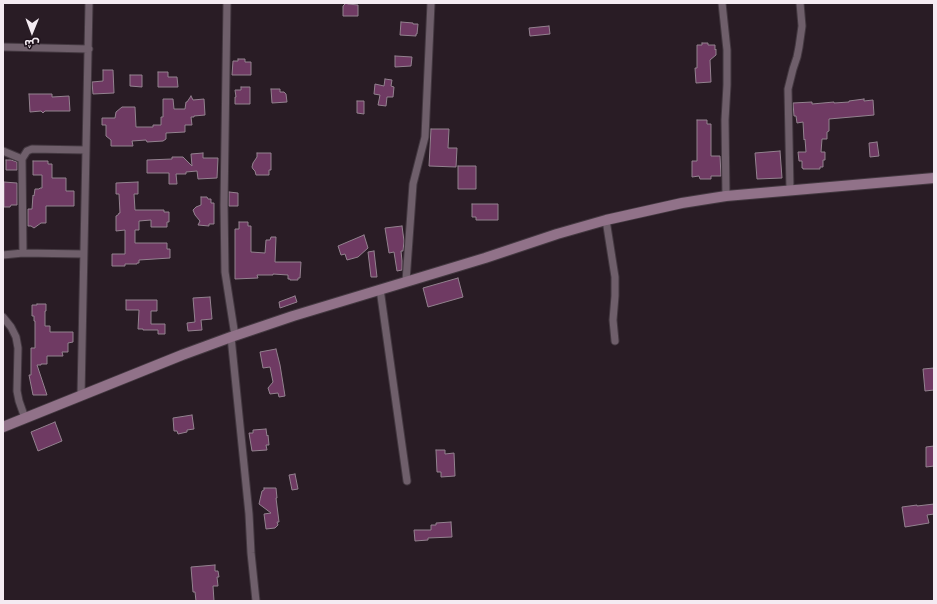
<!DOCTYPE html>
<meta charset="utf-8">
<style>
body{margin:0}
#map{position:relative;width:937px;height:604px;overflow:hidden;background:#291c25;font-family:"IBM Plex Serif","Noto Sans Arabic",serif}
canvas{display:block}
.frame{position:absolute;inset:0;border:4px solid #f4ebf2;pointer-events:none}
.north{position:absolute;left:12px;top:12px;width:40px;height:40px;-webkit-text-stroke:3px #1f121c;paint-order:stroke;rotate:181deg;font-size:11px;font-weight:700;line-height:16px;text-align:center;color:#f4ebf2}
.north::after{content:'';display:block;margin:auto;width:14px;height:18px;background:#f4ebf2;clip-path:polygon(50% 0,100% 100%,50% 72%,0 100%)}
</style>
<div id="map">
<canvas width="937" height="604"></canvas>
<div class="frame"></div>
<div class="north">ش</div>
</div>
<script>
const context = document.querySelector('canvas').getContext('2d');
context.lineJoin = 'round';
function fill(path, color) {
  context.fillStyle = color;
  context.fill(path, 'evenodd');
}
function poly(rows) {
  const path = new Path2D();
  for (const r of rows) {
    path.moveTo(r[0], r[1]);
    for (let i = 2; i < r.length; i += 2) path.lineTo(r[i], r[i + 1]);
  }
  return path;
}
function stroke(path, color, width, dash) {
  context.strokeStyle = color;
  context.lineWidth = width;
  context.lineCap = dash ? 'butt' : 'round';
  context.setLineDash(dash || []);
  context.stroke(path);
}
const building = poly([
 [346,3,348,4,358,5,358,16,343,16,343,6,346,3],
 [401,22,413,23,413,24,418,24,417,34,416,34,416,36,400,35,401,22],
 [549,26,550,34,530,36,529,28,549,26],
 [702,43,708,43,708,45,715,45,715,50,716,49,716,55,710,60,711,82,696,83,695,68,697,68,697,45,702,45,702,43],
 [395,56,412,57,411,66,395,67,395,56],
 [238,59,245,59,245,62,251,62,251,75,232,75,233,61,238,61,238,59],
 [103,70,113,70,114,93,93,94,92,82,103,81,103,70],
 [158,72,168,72,168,77,177,77,178,87,158,87,158,72],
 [130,75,142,75,142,87,130,86,130,75],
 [385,79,392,80,391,86,394,87,393,97,387,97,386,106,378,105,380,95,374,94,375,84,384,86,385,79],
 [241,87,250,87,250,104,235,104,235,97,236,97,235,90,241,90,241,87],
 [271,89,280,89,280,92,284,92,286,94,287,102,272,103,271,89],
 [29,94,52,94,52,97,69,96,70,111,45,111,43,113,41,111,30,112,29,94],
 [191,96,193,100,204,99,205,115,194,116,194,117,191,117,192,125,185,125,185,132,166,133,166,139,163,141,147,142,146,140,132,141,133,146,111,146,111,140,106,136,106,125,102,125,102,118,115,118,116,112,122,107,135,107,136,127,153,127,153,125,161,125,161,117,163,117,163,99,173,99,174,109,185,109,186,102,187,102,191,96],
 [864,99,864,101,873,100,874,115,829,119,829,131,827,132,827,139,822,139,821,152,825,152,825,160,823,160,823,167,820,167,820,169,803,169,803,168,802,168,802,161,799,161,798,152,806,152,805,139,804,140,803,122,797,123,796,116,794,116,793,103,812,102,812,104,834,102,834,103,849,102,849,101,864,99],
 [357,101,364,101,364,114,357,113,357,101],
 [697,120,707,120,707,124,711,124,711,156,720,156,721,176,711,176,711,179,700,179,699,176,692,177,692,161,697,161,697,120],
 [431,129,449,129,448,148,457,148,456,167,429,166,431,129],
 [877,142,879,156,870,157,869,143,877,142],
 [780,151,782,178,757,179,755,153,780,151],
 [203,153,203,158,218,158,217,178,198,179,197,171,186,172,186,174,176,174,177,184,169,184,169,173,147,173,147,160,172,159,172,157,183,157,192,166,191,154,203,153],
 [257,153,271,153,271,170,269,170,269,175,256,175,255,171,253,169,252,167,253,163,257,157,257,153],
 [6,160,11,160,17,162,17,170,6,170,6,160],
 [33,161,48,161,48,164,52,164,52,178,66,178,66,191,74,191,74,206,46,206,46,223,41,223,34,228,31,226,28,226,28,209,32,209,33,195,34,196,35,189,39,189,40,188,42,188,42,175,33,175,33,161],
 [458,166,476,166,476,189,458,189,458,166],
 [4,182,17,183,17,205,11,205,10,207,4,207,4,182],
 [138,182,138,194,134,194,135,210,164,210,164,212,169,212,169,222,167,222,167,227,151,227,151,220,139,221,139,230,135,230,135,243,167,243,167,249,170,249,170,258,139,260,139,263,137,263,137,264,125,264,125,266,112,266,112,254,125,254,125,230,116,231,116,216,118,215,119,213,120,213,119,194,116,194,116,183,138,182],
 [229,192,238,193,238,206,229,206,229,192],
 [201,197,207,197,208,199,211,199,211,203,214,203,214,224,209,224,209,226,198,225,200,221,195,215,193,210,196,207,201,205,201,197],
 [472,204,498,204,498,220,476,220,476,217,472,217,472,204],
 [239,222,248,222,248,226,251,226,251,252,265,253,266,240,270,240,271,237,276,237,275,262,301,262,300,278,298,278,298,280,290,280,290,279,288,279,288,275,273,274,273,275,257,275,258,278,235,279,235,229,239,229,239,222],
 [402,226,404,241,403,251,401,251,402,261,402,270,397,271,394,252,389,253,385,228,402,226],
 [364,235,368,248,358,257,347,260,345,254,341,255,338,246,364,235],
 [374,251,377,277,371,277,368,252,374,251],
 [458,278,463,297,428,307,423,288,458,278],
 [295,296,297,302,280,308,279,302,295,296],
 [210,297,212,319,201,320,202,330,188,331,187,323,195,322,193,298,210,297],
 [126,300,157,300,157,311,151,311,151,324,165,324,165,334,158,334,158,330,143,330,143,329,138,329,139,310,126,310,126,300],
 [37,304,46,304,46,311,45,311,45,326,50,326,50,332,73,332,73,342,68,343,68,352,62,352,63,356,47,356,47,364,41,364,41,365,37,365,47,395,33,395,29,375,31,375,31,348,35,348,35,321,34,321,34,316,32,316,32,305,37,305,37,304],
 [276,349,280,365,285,396,279,397,278,393,270,394,268,388,273,382,270,367,263,368,260,352,276,349],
 [934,368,934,390,925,391,923,369,934,368],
 [192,415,194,429,187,430,187,432,178,434,177,431,174,431,173,418,192,415],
 [55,422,62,441,38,451,31,432,55,422],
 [266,429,267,436,268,435,269,445,266,445,267,450,252,451,249,433,253,433,253,430,266,429],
 [934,446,934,466,926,467,926,447,934,446],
 [436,450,445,450,445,454,454,453,455,476,441,477,441,472,437,472,436,450],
 [295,474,298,489,292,490,289,475,295,474],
 [264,488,276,488,277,498,276,498,279,522,277,522,278,525,275,528,266,529,264,514,271,513,259,504,262,491,264,490,264,488],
 [934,504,934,514,927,515,929,523,905,527,902,507,917,505,917,506,934,504],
 [451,522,452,537,428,538,428,540,415,541,414,530,431,530,431,525,436,525,436,523,451,522],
 [215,565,215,571,218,571,219,577,217,577,218,586,213,586,214,601,196,601,195,592,193,592,191,567,215,565]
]);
const street = poly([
 [227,3,224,205,225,272,235,336],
 [722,3,727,50,727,85,725,120,726,196],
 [3,47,89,49],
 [3,151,22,159],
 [790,190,788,89,793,69,797,57,799,47,802,26,800,3],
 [606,220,615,277,615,296,613,320,615,341],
 [23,253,22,159,27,151,32,149,86,150],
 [3,255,23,253,83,254],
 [406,281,413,184,425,137,431,3],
 [380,289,407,481],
 [3,317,11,327,16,337,18,348,17,391,19,401,25,418],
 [231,337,249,514,251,553,256,601],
 [81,395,89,3]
]);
const secondary = poly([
 [3,427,182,355,231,337,293,316,485,258,557,234,606,220,682,203,726,196,934,178]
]);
fill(building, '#6f3a63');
stroke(building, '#93828f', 1);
stroke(street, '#433840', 9);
stroke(secondary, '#433840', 12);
stroke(street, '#6f5f6b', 7);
stroke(secondary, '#917289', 10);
</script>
